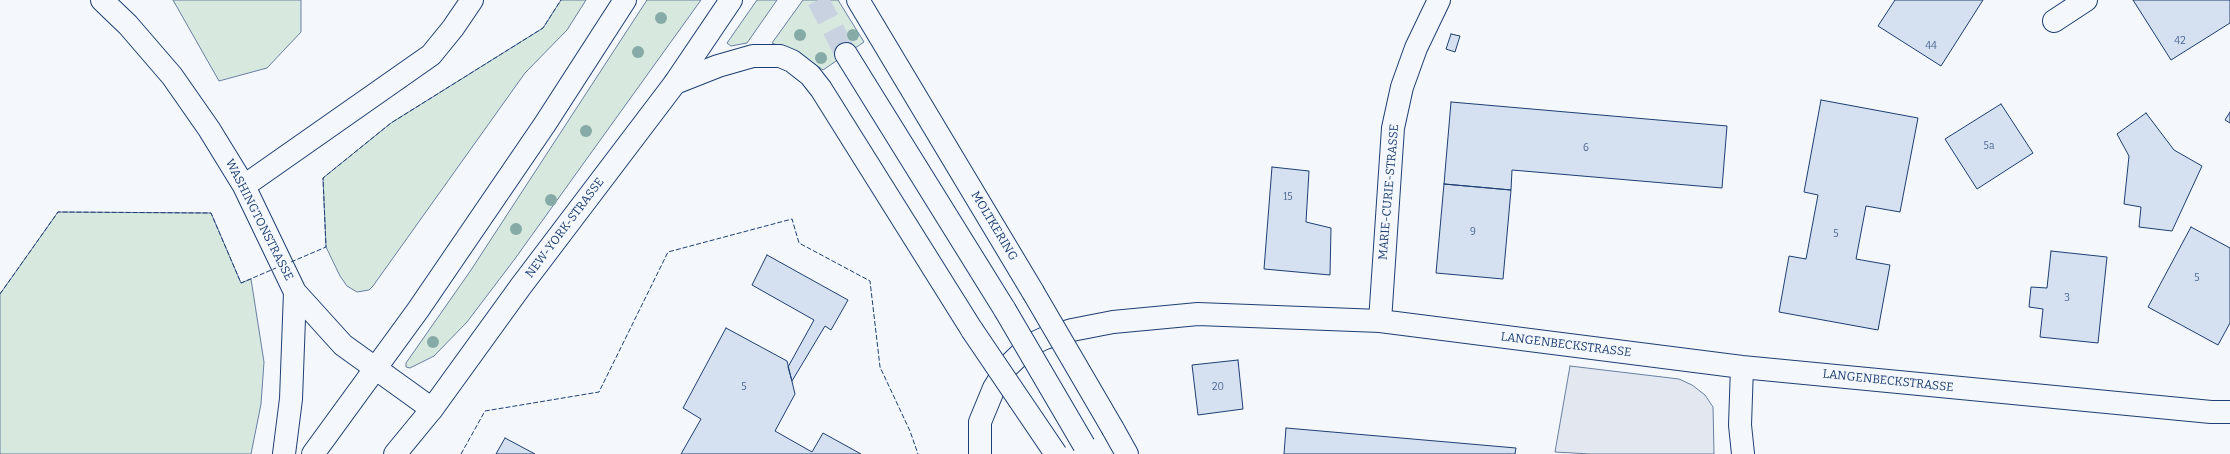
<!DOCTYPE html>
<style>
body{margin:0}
canvas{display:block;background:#f4f7fb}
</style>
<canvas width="2230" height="454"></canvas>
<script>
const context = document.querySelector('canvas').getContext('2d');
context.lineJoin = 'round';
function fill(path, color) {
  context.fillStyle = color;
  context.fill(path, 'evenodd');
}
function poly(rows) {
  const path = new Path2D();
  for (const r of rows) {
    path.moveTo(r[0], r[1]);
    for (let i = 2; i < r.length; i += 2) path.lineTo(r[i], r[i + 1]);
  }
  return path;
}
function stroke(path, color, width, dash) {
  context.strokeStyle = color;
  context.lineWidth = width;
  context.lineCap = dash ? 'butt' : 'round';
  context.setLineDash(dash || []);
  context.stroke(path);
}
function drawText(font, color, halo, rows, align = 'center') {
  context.font = font + ' Bitter,serif';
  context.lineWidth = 3;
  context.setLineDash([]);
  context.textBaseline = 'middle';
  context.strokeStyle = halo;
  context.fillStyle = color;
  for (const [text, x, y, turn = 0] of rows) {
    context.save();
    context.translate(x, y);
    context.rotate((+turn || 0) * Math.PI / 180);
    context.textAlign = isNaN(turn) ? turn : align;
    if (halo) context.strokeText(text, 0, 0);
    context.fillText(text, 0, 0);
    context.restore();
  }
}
const green = poly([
 [173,0,301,0,301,32,267,68,219,81,173,0],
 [561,0,586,0,567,30,525,73,373,286,369,290,357,292,347,286,340,276,326,247,323,178,391,123,543,28,561,0],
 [647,0,701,0,514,260,467,322,434,356,410,368,406,367,406,363,471,270,647,0],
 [757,0,777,0,747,43,731,46,727,43,757,0],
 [803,0,838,0,864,42,823,70,803,56,772,43,803,0],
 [58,212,211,213,241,283,251,279,264,362,261,404,251,454,0,454,0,294,58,212]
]);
const parking = poly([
 [1570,366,1679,379,1692,385,1705,395,1713,407,1714,454,1591,454,1555,452,1570,366]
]);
const building = poly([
 [1895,0,1983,0,1941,66,1878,26,1895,0],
 [2133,0,2230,0,2230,23,2171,60,2133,0],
 [1451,34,1460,36,1455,52,1446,49,1451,34],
 [1821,100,1918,118,1900,212,1866,206,1856,259,1890,265,1878,330,1779,312,1789,256,1806,259,1818,195,1804,192,1821,100],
 [1451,102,1727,126,1722,188,1512,170,1511,190,1444,184,1451,102],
 [2001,104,2033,153,1977,189,1945,139,2001,104],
 [2230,112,2230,123,2225,120,2230,112],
 [2146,113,2174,150,2202,166,2172,231,2139,227,2141,207,2124,204,2129,156,2117,134,2146,113],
 [1272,167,1309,171,1306,222,1331,228,1330,275,1264,269,1272,167],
 [1444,184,1511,190,1503,279,1436,273,1444,184],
 [2191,227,2230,248,2230,323,2218,345,2148,307,2191,227],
 [2051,251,2107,257,2098,343,2040,337,2043,309,2029,307,2031,287,2047,288,2051,251],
 [767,255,848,300,831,330,825,326,792,381,788,367,814,320,752,285,767,255],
 [726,328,787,361,795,394,775,431,812,452,823,433,861,454,681,454,701,419,683,408,726,328],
 [1238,360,1243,409,1198,415,1192,365,1238,360],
 [1286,428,1516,448,1515,454,1284,454,1286,428],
 [505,438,535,454,496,454,505,438]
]);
const minorTunnel = poly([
 [818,0,846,54]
]);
const minor = poly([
 [102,0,128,25,172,76,209,129,244,186,295,292,343,345,432,409],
 [858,0,1033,292],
 [2054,21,2086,0],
 [846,54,1005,310],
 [675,83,718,66,753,56,780,56,792,61,810,75,821,89,972,330],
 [244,186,431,55,453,28,472,0],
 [1380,321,1393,128,1402,87,1416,48,1439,0],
 [1742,367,1740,425,1743,454],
 [1113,429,1127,454],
 [284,454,291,399,295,292],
 [980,454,980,422,994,388,1007,367,1030,345,1045,338,1072,330,1113,322,1198,314,1380,321,1742,367,2211,412,2230,412]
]);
const major = poly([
 [313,454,418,310,545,124,625,0],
 [395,454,432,409,521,286,675,83,731,0]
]);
const minorBridge = poly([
 [1033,292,1113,429],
 [1005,310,1084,445],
 [972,330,1056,454]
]);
const fence = poly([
 [291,262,326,247,323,178,391,123,543,28,561,0],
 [0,294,58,212,211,213,241,283,276,268],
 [461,454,485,411,599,392,668,252,792,219,799,243,870,281,880,367,910,431,918,454]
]);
const trees = [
 [661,18],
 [800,35],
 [853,35],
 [638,52],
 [821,58],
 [586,131],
 [551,200],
 [516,229],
 [433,342]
];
const numberNames = [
 ["42",2180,41],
 ["44",1931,46],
 ["5a",1989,146],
 ["6",1586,148],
 ["15",1288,197],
 ["9",1473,232],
 ["5",1836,234],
 ["5",2197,278],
 ["3",2067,298],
 ["5",744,387],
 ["20",1218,387]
];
const streetNames = [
 ["MARIE-CURIE-STRASSE",1389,192,-85],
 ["WASHINGTONSTRASSE",259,220,63],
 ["MOLTKERING",994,226,59],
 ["NEW-YORK-STRASSE",565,228,-53],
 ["LANGENBECKSTRASSE",1566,345,7],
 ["LANGENBECKSTRASSE",1888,381,6]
];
fill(green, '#d7e8df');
stroke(green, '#687fa3', 1);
fill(parking, '#e3e8f0');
stroke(parking, '#687fa3', 1);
fill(building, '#d5e0f0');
stroke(building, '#1d3f73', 1);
stroke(minorTunnel, '#c9d2e0', 22, [22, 11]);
stroke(minor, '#1d3f73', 24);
stroke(major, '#1d3f73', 24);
stroke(minor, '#f4f7fb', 22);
stroke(major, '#f4f7fb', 22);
stroke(minorBridge, '#1d3f73', 24, []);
stroke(minorBridge, '#f4f7fb', 22);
stroke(fence, '#1d3f73', 1, [5, 2]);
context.fillStyle = '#86aba6';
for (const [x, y] of trees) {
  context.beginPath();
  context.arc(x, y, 6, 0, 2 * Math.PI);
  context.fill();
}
drawText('10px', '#4b6792', null, numberNames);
drawText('12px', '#1d3f73', '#f4f7fb', streetNames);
</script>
